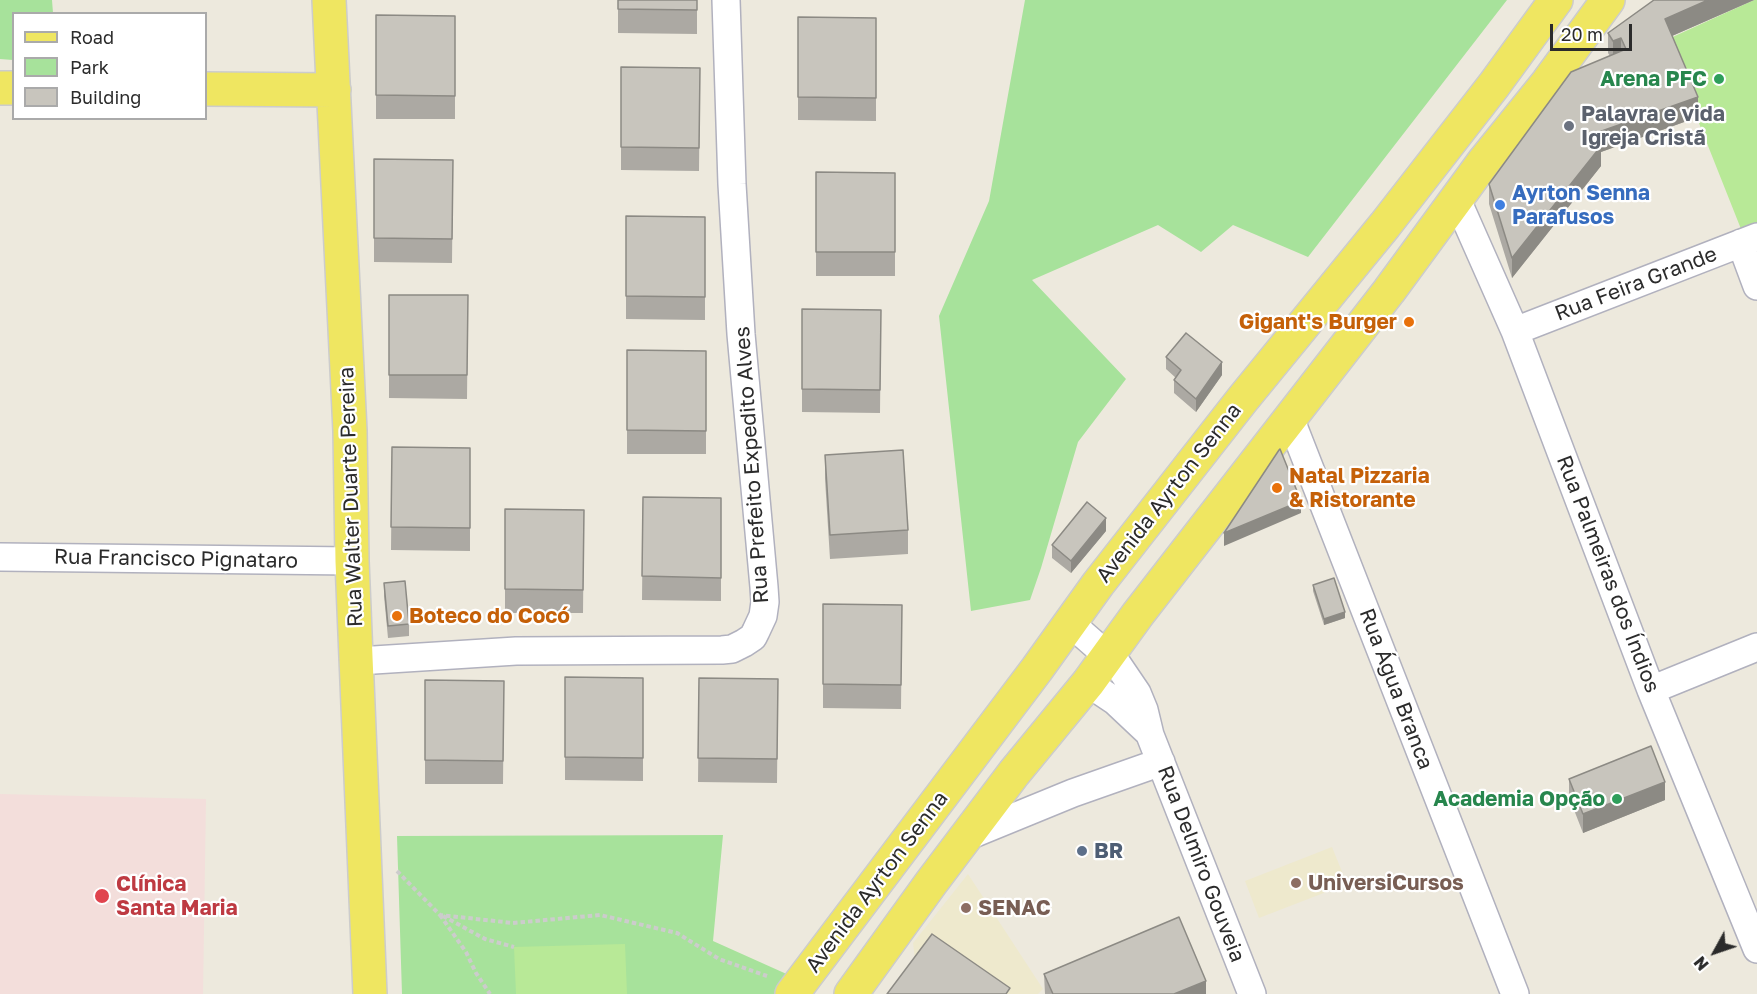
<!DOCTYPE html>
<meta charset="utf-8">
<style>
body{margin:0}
#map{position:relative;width:1757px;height:994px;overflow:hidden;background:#ede9dd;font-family:"Golos Text",sans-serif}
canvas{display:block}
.legend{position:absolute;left:12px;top:12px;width:195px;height:108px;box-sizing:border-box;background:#fff;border:2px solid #aaa;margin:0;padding:8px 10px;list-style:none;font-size:18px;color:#2b2b2b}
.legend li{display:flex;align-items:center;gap:12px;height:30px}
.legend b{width:30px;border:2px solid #aaa}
.north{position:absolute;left:1685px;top:922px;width:60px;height:60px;-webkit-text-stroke:4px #fff;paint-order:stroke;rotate:230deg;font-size:16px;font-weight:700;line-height:24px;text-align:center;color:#2b2b2b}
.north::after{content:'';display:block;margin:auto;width:21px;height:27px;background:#2b2b2b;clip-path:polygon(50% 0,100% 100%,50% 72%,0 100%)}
.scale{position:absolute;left:1550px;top:24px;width:82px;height:27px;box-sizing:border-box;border:3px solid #2b2b2b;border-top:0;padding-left:8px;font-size:18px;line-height:21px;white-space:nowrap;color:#2b2b2b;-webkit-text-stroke:4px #fff;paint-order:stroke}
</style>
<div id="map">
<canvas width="1757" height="994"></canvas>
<ul class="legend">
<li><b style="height:8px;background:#efe661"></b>Road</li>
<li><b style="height:16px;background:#a7e29b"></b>Park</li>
<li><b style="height:16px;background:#c8c5bd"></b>Building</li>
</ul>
<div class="north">N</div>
<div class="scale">20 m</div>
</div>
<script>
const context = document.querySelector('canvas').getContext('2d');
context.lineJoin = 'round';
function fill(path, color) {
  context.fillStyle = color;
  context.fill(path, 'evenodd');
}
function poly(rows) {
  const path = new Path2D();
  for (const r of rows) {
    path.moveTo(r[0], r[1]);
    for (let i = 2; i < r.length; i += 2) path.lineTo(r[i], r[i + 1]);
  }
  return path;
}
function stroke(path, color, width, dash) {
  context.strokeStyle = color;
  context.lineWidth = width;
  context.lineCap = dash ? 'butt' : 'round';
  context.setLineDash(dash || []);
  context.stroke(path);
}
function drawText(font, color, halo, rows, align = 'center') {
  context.font = font + ' "Golos Text",sans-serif';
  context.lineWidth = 4.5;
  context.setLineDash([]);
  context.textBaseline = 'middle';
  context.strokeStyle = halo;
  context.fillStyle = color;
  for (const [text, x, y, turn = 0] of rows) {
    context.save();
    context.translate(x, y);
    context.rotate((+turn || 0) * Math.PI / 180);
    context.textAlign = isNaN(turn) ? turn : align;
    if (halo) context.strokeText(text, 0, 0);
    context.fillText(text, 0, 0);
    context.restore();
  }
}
const education = poly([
 [1332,847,1347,884,1259,918,1245,881],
 [968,874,1043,989,1038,994,896,994,915,959,913,943]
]);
const medical = poly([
 [0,794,206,799,203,994,0,994]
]);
const green = poly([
 [0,0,52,0,53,13,14,14,13,60,0,59],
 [1025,0,1507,0,1308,257,1233,225,1201,252,1158,225,1032,280,1126,379,1078,442,1041,568,1030,600,971,611,939,316,989,201],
 [723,835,713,941,791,976,777,994,402,994,397,836]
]);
const pitch = poly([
 [1754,0,1757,0,1757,223,1741,229,1666,40],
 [625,944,627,994,516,994,514,947]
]);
const path = poly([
 [397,871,440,915,513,923,600,915,677,933,719,959,767,976],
 [440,915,466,952,476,973,490,994],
 [443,916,485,939,514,947]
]);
const minor = poly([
 [1457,200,1515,331,1651,690,1757,949],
 [1741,243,1757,286],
 [1515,331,1757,237],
 [1290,418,1515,994],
 [0,557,352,561],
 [1069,622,1118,665,1137,693,1144,710,1150,735,1252,994],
 [358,661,516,651,722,650,732,649,744,643,753,637,756,631,763,616,765,602,764,587,741,334,732,184,726,0],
 [1088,683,1115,701,1149,733],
 [1651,690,1757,647],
 [968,836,1073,793,1161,762]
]);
const major = poly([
 [329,0,350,431,352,561,370,994],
 [0,88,14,88],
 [206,89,334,90],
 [792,994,1037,669,1098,584,1242,400,1385,225,1494,85,1556,0],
 [851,994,931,883,1014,773,1088,683,1138,614,1389,291,1485,160,1548,82,1608,0]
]);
const wall = poly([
 [618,0,697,0,697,34,618,33],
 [1654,0,1754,0,1672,36,1698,117,1601,152,1601,166,1512,278,1489,204,1489,184,1610,56,1608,53,1608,33],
 [376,15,455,16,455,119,376,119],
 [798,17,876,18,876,121,798,120],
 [621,67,700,68,699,171,621,170],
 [374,159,453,160,452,263,374,262],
 [816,172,895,173,895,276,816,276],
 [626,216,705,217,705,320,626,319],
 [389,295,468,295,467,399,389,398],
 [802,309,881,310,880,413,802,412],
 [627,350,706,351,706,454,627,454],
 [1166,357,1222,375,1196,412,1174,393,1174,380,1176,378,1166,369],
 [392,447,470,448,470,551,391,550],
 [825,455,908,530,908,554,830,559,825,479],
 [643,497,721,498,721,601,642,600],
 [505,509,584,510,583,613,505,613],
 [1106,531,1071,573,1052,558,1052,545],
 [384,583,409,624,409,636,388,638,384,596],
 [1313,585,1345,618,1324,625,1313,591],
 [823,604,902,605,901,709,823,708],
 [565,677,643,678,643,781,565,780],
 [699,678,778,679,777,783,698,782],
 [425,680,504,681,503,784,425,784],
 [1569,779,1665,800,1583,833,1569,797],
 [1044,974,1206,994,1045,994]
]);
const shadedWall = poly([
 [1708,0,1754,0,1665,39,1665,19],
 [1621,38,1621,58,1613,61,1613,41],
 [1698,97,1698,117,1601,152,1601,166,1512,278,1512,258,1596,133],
 [1222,362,1222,375,1196,412,1196,399],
 [1301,501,1301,513,1224,546,1224,533],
 [1106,518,1106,531,1071,573,1071,561],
 [1345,612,1345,618,1324,625,1324,619],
 [1665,782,1665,800,1583,833,1583,814],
 [1206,981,1206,994,1174,994]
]);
const building = poly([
 [618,0,697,0,697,10,618,9,618,0],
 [1654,0,1708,0,1665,19,1698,97,1596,133,1601,146,1512,258,1489,184,1571,72,1626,49,1621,38,1613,41,1608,33,1654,0],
 [376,15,455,16,455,96,376,95,376,15],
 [798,17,876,18,876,98,798,97,798,17],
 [621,67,700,68,699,148,621,147,621,67],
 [374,159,453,160,452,239,374,238,374,159],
 [816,172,895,173,895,252,816,252,816,172],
 [626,216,705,217,705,297,626,296,626,216],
 [389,295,468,295,467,375,389,375,389,295],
 [802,309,881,310,880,390,802,389,802,309],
 [1186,333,1222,362,1196,399,1174,380,1181,370,1166,357,1186,333],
 [627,350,706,351,706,431,627,430,627,350],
 [392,447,470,448,470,528,391,527,392,447],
 [1280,449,1301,501,1224,533,1279,450,1280,449],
 [903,450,908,530,830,535,825,455,903,450],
 [643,497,721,498,721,578,642,576,643,497],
 [1087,502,1106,518,1071,561,1052,545,1087,502],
 [505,509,584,510,583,590,505,589,505,509],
 [1334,578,1345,612,1324,619,1313,585,1334,578],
 [405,581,409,624,388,626,384,583,405,581],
 [823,604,902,605,901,685,823,684,823,604],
 [565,677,643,678,643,758,565,757,565,677],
 [699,678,778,679,777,759,698,758,699,678],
 [425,680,504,681,503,761,425,760,425,680],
 [1651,746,1665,782,1583,814,1569,779,1651,746],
 [1179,917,1206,981,1174,994,1053,994,1044,974,1179,917],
 [932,934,1010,988,1006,994,887,994,932,934]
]);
const markers = [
 [1719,79,6,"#2e9e5b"],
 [1569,126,6,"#6b7280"],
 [1500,205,6,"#3f7fe0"],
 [1409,322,6,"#e8710a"],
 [1277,488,6,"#e8710a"],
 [397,616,6,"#e8710a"],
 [1617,799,6,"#2e9e5b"],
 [1082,851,6,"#5c6f8a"],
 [1296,883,6,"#8d6e63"],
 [102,896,8,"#e0444e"],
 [966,908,6,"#8d6e63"]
];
const leisureNames = [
 ["Arena PFC",1707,79],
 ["Academia Opção",1605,799]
];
const worshipNames = [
 ["Palavra e vida",1581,114],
 ["Igreja Cristã",1581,138]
];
const shopNames = [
 ["Ayrton Senna",1512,193],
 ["Parafusos",1512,217]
];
const streetNames = [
 ["Rua Feira Grande",1636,284,-21],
 ["Rua Prefeito Expedito Alves",752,465,-94],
 ["Avenida Ayrton Senna",1169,493,-52],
 ["Rua Walter Duarte Pereira",351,497,-92],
 ["Rua Francisco Pignataro",176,559,1],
 ["Rua Palmeiras dos Índios",1608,574,69],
 ["Rua Água Branca",1396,689,69],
 ["Rua Delmiro Gouveia",1201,864,69],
 ["Avenida Ayrton Senna",877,882,-53]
];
const foodNames = [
 ["Gigant's Burger",1397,322,"right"],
 ["Natal Pizzaria",1289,476],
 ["& Ristorante",1289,500],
 ["Boteco do Cocó",409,616]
];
const serviceNames = [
 ["BR",1094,851]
];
const educationNames = [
 ["UniversiCursos",1308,883],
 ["SENAC",978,908]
];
const healthNames = [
 ["Clínica",116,884],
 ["Santa Maria",116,908]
];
fill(education, '#eee9cd');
fill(medical, '#f3dedb');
fill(green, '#a7e29b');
fill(pitch, '#b8e997');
stroke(minor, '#b1b1be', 30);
stroke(major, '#ccc', 36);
stroke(path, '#ccc', 4, [4.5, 3]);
stroke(minor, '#fff', 27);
stroke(major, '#efe661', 33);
fill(wall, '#aca9a3');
fill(shadedWall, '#8c8a84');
fill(building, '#c8c5bd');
stroke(building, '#8c8a84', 1.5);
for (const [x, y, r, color] of markers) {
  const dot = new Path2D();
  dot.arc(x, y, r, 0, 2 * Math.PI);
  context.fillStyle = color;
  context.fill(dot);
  stroke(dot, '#fff', 2);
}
drawText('bold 21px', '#27864d', '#fff', leisureNames, 'right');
drawText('bold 21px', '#5b616d', '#fff', worshipNames, 'left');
drawText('bold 21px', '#366cbe', '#fff', shopNames, 'left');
drawText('21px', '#2b2b2b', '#fff', streetNames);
drawText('bold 21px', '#c56008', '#fff', foodNames, 'left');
drawText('bold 21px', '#4e5e75', '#fff', serviceNames, 'left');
drawText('bold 21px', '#785e54', '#fff', educationNames, 'left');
drawText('bold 21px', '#be3a42', '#fff', healthNames, 'left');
</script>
